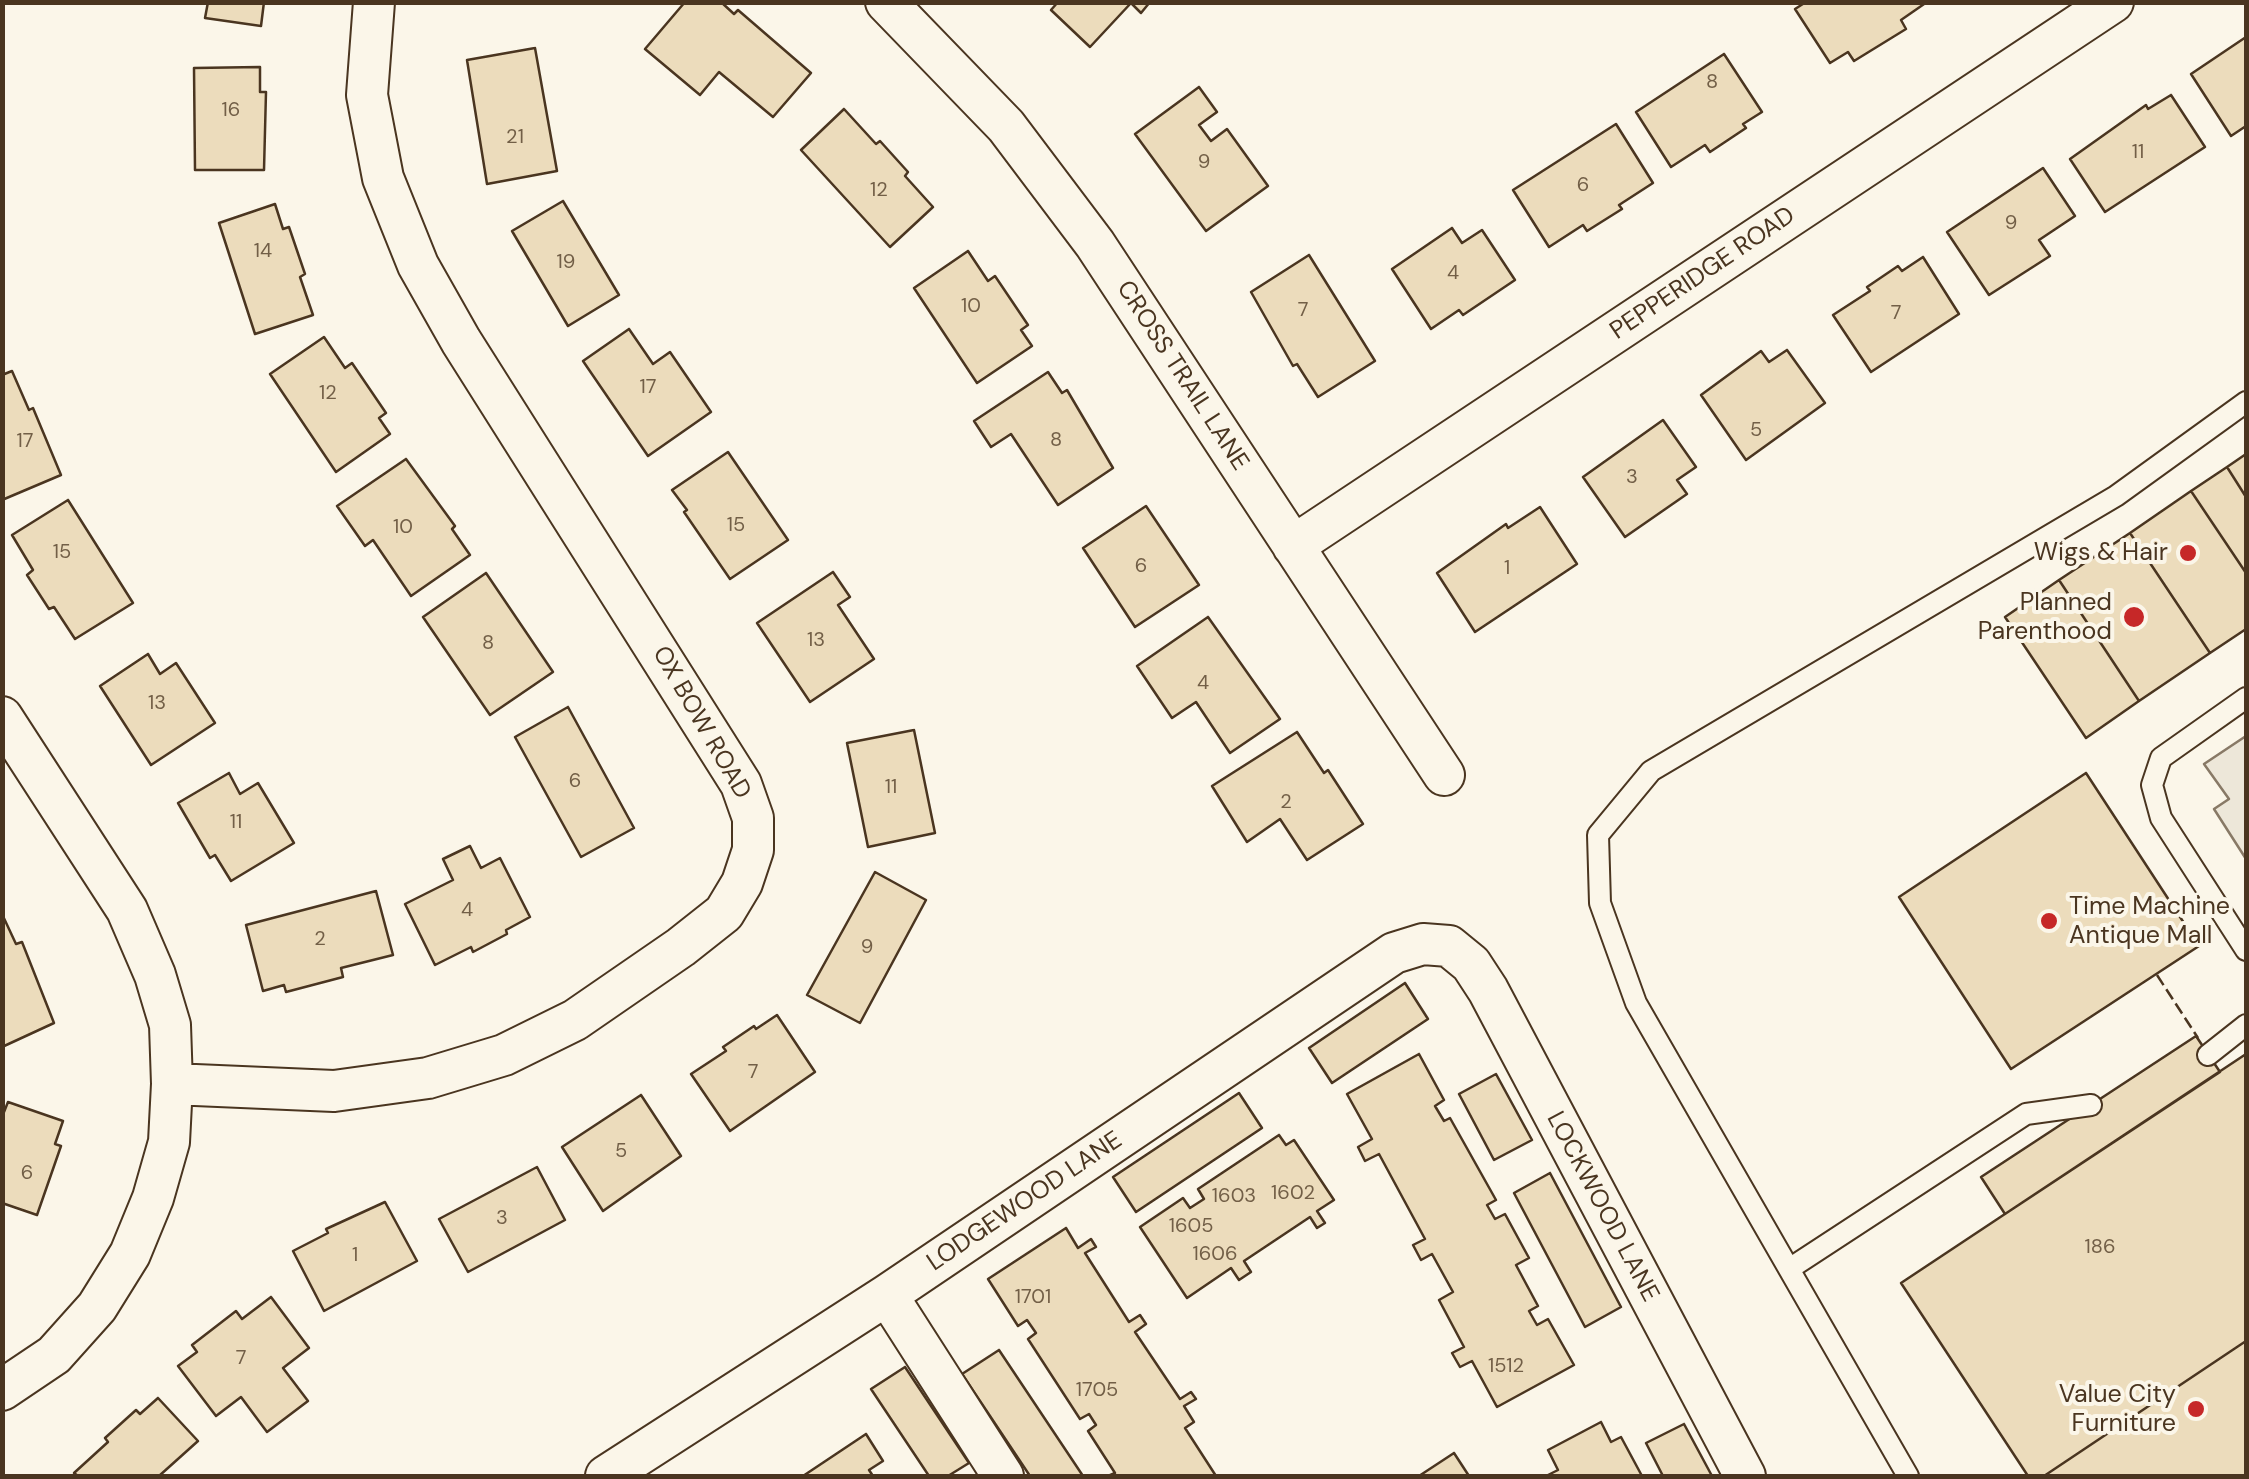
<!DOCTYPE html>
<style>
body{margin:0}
#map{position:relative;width:2249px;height:1479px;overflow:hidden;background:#fbf6e9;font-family:"DM Sans",sans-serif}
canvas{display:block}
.frame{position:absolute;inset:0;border:5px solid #4a3520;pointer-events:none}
</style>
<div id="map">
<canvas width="2249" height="1479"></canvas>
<div class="frame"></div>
</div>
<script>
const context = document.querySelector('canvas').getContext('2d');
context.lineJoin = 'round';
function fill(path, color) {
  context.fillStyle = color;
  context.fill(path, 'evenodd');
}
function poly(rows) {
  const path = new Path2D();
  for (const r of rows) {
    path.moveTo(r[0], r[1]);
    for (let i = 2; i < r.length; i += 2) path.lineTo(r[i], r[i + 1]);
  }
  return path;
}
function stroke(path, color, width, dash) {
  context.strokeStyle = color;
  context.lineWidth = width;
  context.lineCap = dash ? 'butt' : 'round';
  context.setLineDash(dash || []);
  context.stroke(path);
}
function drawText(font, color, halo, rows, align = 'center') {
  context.font = font + ' "DM Sans",sans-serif';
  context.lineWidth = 8;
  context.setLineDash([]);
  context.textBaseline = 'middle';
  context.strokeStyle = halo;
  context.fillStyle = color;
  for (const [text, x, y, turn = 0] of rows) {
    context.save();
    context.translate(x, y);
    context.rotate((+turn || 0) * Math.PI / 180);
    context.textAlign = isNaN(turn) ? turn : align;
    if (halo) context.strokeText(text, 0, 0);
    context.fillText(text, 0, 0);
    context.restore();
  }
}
const parking = poly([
 [2246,736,2246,859,2214,809,2229,799,2204,764,2246,736]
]);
const building = poly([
 [208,2,264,2,261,26,205,18,208,2],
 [685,2,721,2,734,14,738,10,811,73,773,117,719,72,700,95,645,49,685,2],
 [1058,2,1150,2,1141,13,1131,3,1090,47,1051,10,1058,2],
 [1806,2,1927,2,1901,20,1906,29,1854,61,1848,52,1830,63,1795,9,1806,2],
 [2246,37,2246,126,2231,136,2191,74,2246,37],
 [535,48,557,171,487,184,467,60,535,48],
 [1724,54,1762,112,1743,124,1746,128,1710,152,1705,145,1671,167,1636,112,1724,54],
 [260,67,260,92,266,92,264,170,195,170,194,68,260,67],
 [1199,87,1217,112,1199,125,1211,141,1227,129,1268,186,1206,231,1135,134,1199,87],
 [2171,95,2205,147,2105,212,2070,159,2146,105,2148,109,2171,95],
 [844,109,876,144,880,141,908,172,905,176,933,207,890,247,801,150,844,109],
 [1616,124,1653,183,1619,205,1622,209,1587,231,1583,225,1549,247,1513,190,1616,124],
 [2043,168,2075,216,2039,240,2050,256,1989,295,1947,232,2043,168],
 [563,201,619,295,568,326,512,231,563,201],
 [275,204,283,229,289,227,305,274,300,277,313,315,255,334,219,223,275,204],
 [1452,228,1462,243,1482,230,1515,280,1463,315,1459,310,1431,329,1392,269,1452,228],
 [968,251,988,281,995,276,1028,325,1021,330,1032,346,977,383,914,288,968,251],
 [1309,255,1375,361,1318,397,1297,364,1293,366,1251,292,1309,255],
 [1923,257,1959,314,1871,372,1833,315,1870,291,1867,287,1898,266,1902,271,1923,257],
 [629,329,653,364,670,352,711,412,648,456,583,361,629,329],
 [324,337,345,368,352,363,386,413,379,418,390,434,336,472,270,374,324,337],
 [1787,350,1825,403,1746,460,1701,395,1761,351,1769,362,1787,350],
 [12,371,29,410,33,408,61,475,2,500,2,375,12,371],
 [1048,372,1062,393,1067,390,1113,468,1058,505,1011,434,991,447,974,421,1048,372],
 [1663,420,1696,467,1677,480,1687,494,1625,537,1583,477,1663,420],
 [728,452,788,540,730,579,684,512,687,510,672,490,728,452],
 [2246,454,2246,497,2227,467,2246,454],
 [406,459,455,526,452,529,470,555,411,596,373,540,365,546,337,506,406,459],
 [2227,467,2246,497,2246,573,2191,491,2227,467],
 [2191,491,2246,573,2246,629,2210,653,2130,533,2191,491],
 [68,500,133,603,75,639,54,607,49,609,27,575,33,570,12,535,68,500],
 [1146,506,1199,585,1135,627,1083,548,1146,506],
 [1540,507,1577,564,1475,632,1437,573,1506,524,1508,528,1540,507],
 [2130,533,2210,653,2139,701,2059,580,2130,533],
 [833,572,850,597,838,605,874,659,810,702,757,623,833,572],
 [486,573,553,672,490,715,423,617,486,573],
 [2059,580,2139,701,2086,738,2005,617,2059,580],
 [1208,617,1280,719,1230,753,1196,702,1172,718,1137,666,1208,617],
 [148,654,160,674,176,663,215,723,151,765,100,686,148,654],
 [568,707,634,828,581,857,515,737,568,707],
 [914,730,935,833,868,847,847,743,914,730],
 [1297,732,1324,773,1328,770,1363,824,1307,860,1280,819,1247,842,1212,786,1297,732],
 [229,773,240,794,258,783,294,843,231,881,215,855,210,858,178,803,229,773],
 [2086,773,2199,946,2011,1069,1899,897,2086,773],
 [470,846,481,868,500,858,530,917,506,930,507,934,473,952,471,947,435,965,405,904,453,880,443,859,470,846],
 [875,872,926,900,860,1023,807,995,875,872],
 [376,891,393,955,341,968,343,977,286,992,284,985,263,991,246,925,376,891],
 [2,914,16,944,22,942,54,1023,2,1047,2,914],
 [1405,983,1428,1019,1332,1083,1309,1048,1405,983],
 [777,1015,815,1072,730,1131,691,1074,726,1051,723,1047,754,1026,756,1029,777,1015],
 [2196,1036,2220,1072,2005,1214,1981,1177,2196,1036],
 [1419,1054,1444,1100,1435,1106,1444,1121,1450,1118,1496,1200,1487,1205,1495,1219,1505,1214,1529,1258,1516,1265,1538,1306,1529,1311,1537,1325,1548,1319,1574,1365,1497,1407,1472,1361,1460,1367,1452,1353,1464,1347,1439,1300,1453,1292,1432,1254,1421,1260,1413,1245,1425,1239,1379,1154,1365,1161,1358,1147,1372,1139,1347,1094,1419,1054],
 [2246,1054,2246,1341,2044,1476,2028,1476,1901,1283,2246,1054],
 [1496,1074,1532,1140,1494,1160,1459,1094,1496,1074],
 [1239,1093,1262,1128,1136,1212,1113,1177,1239,1093],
 [641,1095,681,1156,603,1211,562,1147,641,1095],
 [8,1102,63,1121,55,1144,61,1146,37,1215,2,1203,2,1117,8,1102],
 [1279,1135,1286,1145,1294,1140,1334,1200,1317,1211,1325,1223,1317,1228,1310,1217,1244,1261,1251,1272,1239,1280,1231,1268,1187,1298,1140,1227,1183,1198,1190,1208,1204,1199,1198,1189,1279,1135],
 [537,1167,565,1220,468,1272,439,1219,537,1167],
 [1550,1173,1621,1307,1585,1327,1514,1193,1550,1173],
 [385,1202,417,1261,324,1311,293,1251,328,1233,326,1229,385,1202],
 [1066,1228,1078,1248,1091,1239,1096,1247,1085,1253,1129,1322,1140,1315,1146,1324,1135,1332,1180,1399,1191,1392,1196,1399,1184,1406,1194,1422,1185,1428,1216,1476,1108,1476,1115,1473,1088,1431,1096,1425,1089,1414,1080,1419,1028,1339,1036,1333,1027,1320,1018,1326,988,1279,1066,1228],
 [271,1297,309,1348,283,1368,308,1401,267,1432,241,1397,216,1416,178,1366,197,1352,192,1345,236,1311,242,1319,271,1297],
 [2246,1341,2246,1476,2044,1476,2246,1341],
 [999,1350,1083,1476,1030,1476,962,1374,999,1350],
 [905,1367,969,1463,948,1476,929,1476,871,1389,905,1367],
 [158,1398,198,1441,159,1476,78,1476,74,1473,108,1442,105,1438,136,1410,140,1414,158,1398],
 [1601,1422,1611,1442,1621,1437,1642,1476,1546,1476,1558,1470,1548,1450,1601,1422],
 [1684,1424,1712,1476,1663,1476,1646,1443,1684,1424],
 [866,1434,883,1461,869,1470,873,1476,803,1476,866,1434],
 [1454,1453,1469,1476,1419,1476,1454,1453]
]);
const service = poly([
 [2246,698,2161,758,2152,785,2161,818,2246,950],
 [2208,1055,2246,1025],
 [1789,1269,2026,1114,2091,1105],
 [1908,1476,1636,1003,1600,903,1598,835,1651,771,2116,496,2246,402]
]);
const minor = poly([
 [886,2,1006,126,1095,244,1444,775],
 [1293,546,2113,2],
 [2,717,127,910,155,975,170,1025,172,1084,169,1142,153,1198,130,1254,97,1307,54,1355,2,1390],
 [172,1084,334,1091,428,1078,504,1055,575,1020,681,947,724,913,742,883,753,850,753,818,741,784,461,341,418,265,383,178,367,95,374,2],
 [887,1295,1003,1476],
 [606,1476,887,1295,1394,953,1423,944,1449,946,1471,964,1488,990,1745,1476]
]);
const fence = poly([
 [2157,975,2198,1038]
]);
const markers = [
 [2188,553,10,"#c62828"],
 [2134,617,12,"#c62828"],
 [2049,921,10,"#c62828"],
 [2196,1409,10,"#c62828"]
];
const numberNames = [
 ["8",1712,83],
 ["16",231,111],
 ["21",515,138],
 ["11",2138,153],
 ["9",1204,163],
 ["6",1583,186],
 ["12",879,191],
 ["9",2011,224],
 ["14",263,252],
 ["19",566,263],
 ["4",1453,274],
 ["10",971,307],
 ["7",1303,311],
 ["7",1896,314],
 ["17",648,388],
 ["12",328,394],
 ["5",1756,431],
 ["8",1056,441],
 ["17",25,442],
 ["3",1632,478],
 ["15",736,526],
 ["10",403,528],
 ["15",62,553],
 ["6",1141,567],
 ["1",1507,569],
 ["13",816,641],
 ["8",488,644],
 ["4",1203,684],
 ["13",157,704],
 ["6",575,782],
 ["11",891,788],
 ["2",1286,803],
 ["11",236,823],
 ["4",467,911],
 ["2",320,940],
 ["9",867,948],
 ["7",753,1073],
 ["5",621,1152],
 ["6",27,1174],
 ["1602",1293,1194],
 ["1603",1234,1197],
 ["3",502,1219],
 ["1605",1191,1227],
 ["186",2100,1248],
 ["1606",1215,1255],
 ["1",355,1256],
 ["1701",1033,1298],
 ["7",241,1359],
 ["1512",1506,1367],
 ["1705",1097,1391]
];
const streetNames = [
 ["PEPPERIDGE ROAD",1703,274,-34],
 ["CROSS TRAIL LANE",1182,376,57],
 ["OX BOW ROAD",701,723,60],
 ["LODGEWOOD LANE",1025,1202,-34],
 ["LOCKWOOD LANE",1602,1207,62]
];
const poiNames = [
 ["Wigs & Hair",2168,553],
 ["Planned",2112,603],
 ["Parenthood",2112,632],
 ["Time Machine",2069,907,"left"],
 ["Antique Mall",2069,936,"left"],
 ["Value City",2176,1395],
 ["Furniture",2176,1424]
];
fill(parking, '#ede7d9');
stroke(parking, '#887966', 2.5);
fill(building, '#ecdcbc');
stroke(building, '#4a3520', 2.5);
stroke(service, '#4a3520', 24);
stroke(minor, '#4a3520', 44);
stroke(service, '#fbf6e9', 20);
stroke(minor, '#fbf6e9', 40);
stroke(fence, '#4a3520', 2.5, [12, 5]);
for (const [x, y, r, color] of markers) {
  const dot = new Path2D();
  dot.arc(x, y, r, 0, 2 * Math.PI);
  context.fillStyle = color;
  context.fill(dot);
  stroke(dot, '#fbf6e9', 4);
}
drawText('20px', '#725f47', null, numberNames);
drawText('25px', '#4a3520', '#fbf6e9', streetNames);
drawText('25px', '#4a3520', '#fbf6e9', poiNames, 'right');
</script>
